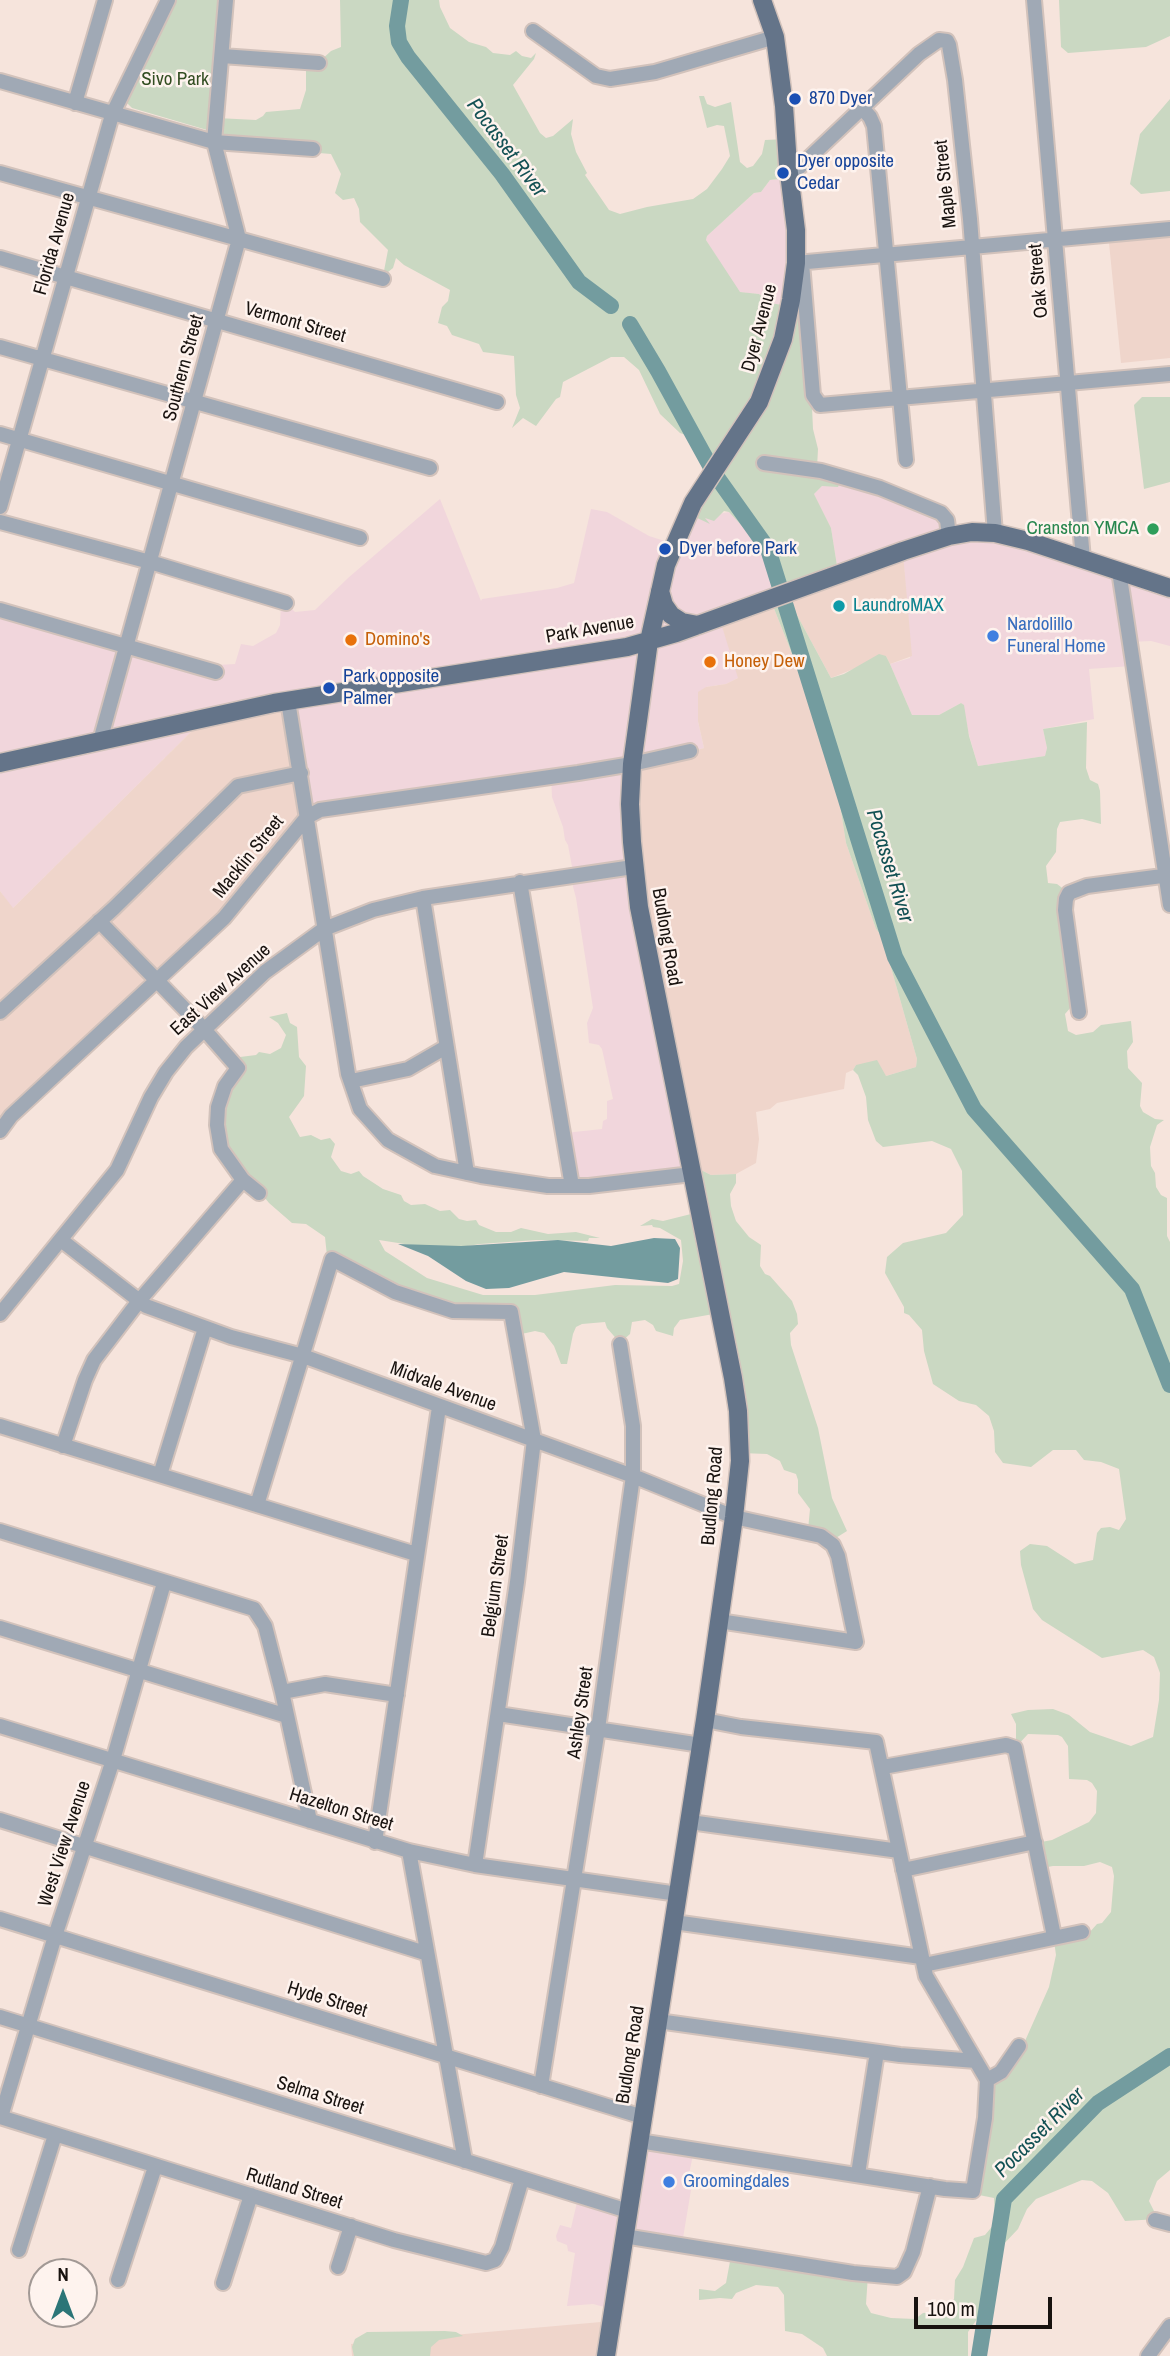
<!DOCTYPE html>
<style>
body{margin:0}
#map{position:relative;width:1170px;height:2356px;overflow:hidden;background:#f6e4dc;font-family:"Archivo Narrow",sans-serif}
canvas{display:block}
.north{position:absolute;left:28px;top:2258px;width:70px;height:70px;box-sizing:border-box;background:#fef3ee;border:2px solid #a29995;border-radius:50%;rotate:0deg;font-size:19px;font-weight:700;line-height:28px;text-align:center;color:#18120f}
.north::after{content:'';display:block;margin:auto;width:24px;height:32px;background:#2b7577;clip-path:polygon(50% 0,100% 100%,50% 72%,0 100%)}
.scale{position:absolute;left:914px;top:2297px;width:138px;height:32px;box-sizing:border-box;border:4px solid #18120f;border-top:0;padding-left:9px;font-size:21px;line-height:24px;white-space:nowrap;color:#18120f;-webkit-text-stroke:5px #fef3ee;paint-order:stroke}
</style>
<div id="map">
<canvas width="1170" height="2356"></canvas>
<div class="north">N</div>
<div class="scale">100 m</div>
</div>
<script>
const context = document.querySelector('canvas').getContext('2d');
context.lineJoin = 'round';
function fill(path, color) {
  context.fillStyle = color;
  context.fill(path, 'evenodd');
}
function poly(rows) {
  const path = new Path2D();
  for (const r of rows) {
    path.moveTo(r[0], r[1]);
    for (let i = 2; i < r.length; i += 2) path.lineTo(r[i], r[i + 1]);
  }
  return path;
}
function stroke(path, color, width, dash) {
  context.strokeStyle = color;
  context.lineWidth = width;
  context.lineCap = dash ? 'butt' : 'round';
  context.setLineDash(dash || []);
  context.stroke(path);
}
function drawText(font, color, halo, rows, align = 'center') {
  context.font = font + ' "Archivo Narrow",sans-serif';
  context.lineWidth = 5;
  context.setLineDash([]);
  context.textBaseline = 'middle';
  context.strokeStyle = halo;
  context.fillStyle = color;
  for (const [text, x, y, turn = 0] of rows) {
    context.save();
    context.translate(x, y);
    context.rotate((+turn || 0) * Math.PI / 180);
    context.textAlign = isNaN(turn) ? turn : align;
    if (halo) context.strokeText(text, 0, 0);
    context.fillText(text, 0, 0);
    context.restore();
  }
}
const commercial = poly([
 [789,178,789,306,769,303,759,294,738,292,706,240,707,236,754,193,761,192,770,180],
 [841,479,934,509,950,535,976,533,1170,588,1170,646,1151,641,1131,642,1132,666,1089,669,1094,719,1043,729,1047,748,1045,756,978,766,969,735,963,705,961,703,939,715,912,715,890,664,910,658,903,553,838,572,831,528,814,494,822,486],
 [440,499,481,601,482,599,557,588,574,583,591,509,607,512,649,536,671,543,689,516,704,517,729,512,759,541,775,549,774,568,768,575,776,598,738,678,726,684,706,687,698,721,704,748,635,767,692,1172,572,1185,565,1133,602,1129,603,1121,607,1119,607,1101,613,1099,602,1049,599,1045,589,1043,587,1023,593,1008,576,898,570,875,573,872,568,845,565,840,563,827,552,797,551,777,309,814,204,719,12,909,0,891,0,609,218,665,235,664,241,644,253,646,276,633,280,625,281,602,285,602,295,612,315,610,348,578],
 [638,2146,694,2150,687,2184,691,2190,682,2244,627,2236,612,2309,593,2304,567,2306,575,2253,568,2251,567,2245,557,2241,556,2236,560,2225,571,2228,578,2198,626,2209]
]);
const built = poly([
 [1170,237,1170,358,1121,363,1109,243],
 [903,553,912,656,890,664,886,656,831,678,797,615,791,597],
 [771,601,816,714,836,780,846,843,876,929,882,936,917,1059,916,1067,886,1076,856,1065,853,1070,846,1073,844,1089,777,1103,770,1109,756,1112,759,1139,756,1163,736,1174,711,1175,691,1165,648,963,635,767,704,748,698,721,698,692,706,687,726,684,738,678,720,620],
 [285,704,307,810,227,914,0,1130,0,891,13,908,204,719],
 [601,2322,596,2356,352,2356,351,2344]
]);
const green = poly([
 [173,0,220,0,210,128,207,130,132,108,124,100],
 [340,0,439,0,440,7,450,28,469,42,486,47,493,53,510,55,516,51,522,56,531,58,536,53,534,59,513,85,540,133,546,138,553,136,573,119,571,134,576,152,587,173,585,175,609,210,620,214,647,207,693,199,707,189,722,169,730,156,724,126,717,125,707,128,699,96,704,96,707,104,715,107,731,102,740,162,747,168,753,166,762,154,765,140,786,139,789,178,770,180,761,192,754,193,707,236,706,240,740,292,759,294,770,303,789,306,796,266,816,402,812,407,813,429,818,449,817,468,841,479,838,487,822,486,814,494,831,528,838,572,791,597,797,615,831,678,844,674,879,654,886,656,890,664,912,715,939,715,961,703,964,705,969,736,978,766,1045,756,1047,748,1043,729,1087,722,1086,768,1090,780,1098,784,1100,791,1101,824,1082,819,1060,822,1057,829,1056,852,1046,866,1048,883,1057,884,1069,893,1078,999,1065,1014,1068,1031,1076,1035,1093,1032,1101,1025,1131,1021,1133,1042,1127,1051,1128,1068,1142,1083,1140,1106,1143,1112,1155,1119,1164,1120,1157,1125,1150,1147,1151,1166,1155,1173,1156,1187,1161,1195,1167,1198,1167,1236,1170,1242,1170,2170,1157,2181,1149,2201,1158,2219,1125,2221,1108,2193,1092,2181,1082,2180,1036,2199,1027,2209,1018,2229,1000,2248,998,2272,990,2287,982,2312,968,2332,968,2356,827,2356,823,2348,802,2334,785,2331,784,2295,778,2287,756,2285,736,2293,732,2299,720,2298,699,2300,699,2289,715,2291,726,2283,731,2256,868,2275,866,2304,871,2313,891,2318,915,2319,923,2313,946,2311,954,2299,955,2280,963,2267,974,2238,985,2235,995,2223,994,2198,979,2195,974,2189,990,2084,1012,2062,1025,2041,1049,1987,1056,1955,1054,1941,1088,1934,1097,1924,1102,1923,1111,1912,1114,1876,1112,1867,1100,1862,1084,1866,1053,1866,1042,1868,1036,1843,1052,1840,1089,1822,1096,1813,1097,1791,1092,1783,1087,1780,1069,1779,1068,1746,1062,1737,1058,1735,1028,1734,1016,1747,1016,1724,1011,1714,1028,1710,1053,1709,1069,1715,1090,1732,1131,1746,1153,1737,1159,1700,1160,1673,1154,1657,1143,1650,1102,1658,1042,1620,1033,1609,1021,1565,1020,1551,1030,1544,1047,1546,1075,1564,1093,1560,1097,1533,1101,1528,1110,1527,1119,1530,1126,1519,1119,1469,1101,1462,1084,1460,1076,1450,1053,1450,1031,1467,1003,1463,995,1452,994,1431,989,1416,976,1405,959,1401,933,1384,924,1351,922,1330,909,1315,904,1313,904,1307,885,1273,887,1257,903,1243,946,1233,963,1215,962,1171,951,1149,932,1141,883,1147,876,1141,868,1120,866,1097,858,1075,853,1070,856,1065,877,1060,886,1076,916,1067,917,1059,882,936,876,929,846,843,836,780,816,714,771,601,776,598,768,575,774,568,775,556,768,554,729,512,724,511,714,521,705,518,710,524,693,516,722,463,703,451,694,438,680,433,660,414,639,370,624,357,611,357,563,382,560,397,556,399,536,426,523,418,512,428,520,408,516,395,514,356,483,352,479,344,452,335,447,326,438,323,442,307,448,301,450,290,404,265,396,258,393,268,383,276,388,250,360,222,359,209,354,198,343,200,335,193,341,174,331,154,319,153,313,149,216,142,217,118,256,120,263,116,266,112,300,109,306,90,306,63,319,62,331,51,341,47],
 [1059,0,1170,0,1170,36,1146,47,1068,53,1061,47],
 [1170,99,1170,191,1141,194,1130,184,1140,134],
 [1142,397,1170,397,1170,482,1144,489,1134,405],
 [287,1013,290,1023,297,1027,299,1057,306,1066,304,1096,289,1117,300,1137,311,1135,321,1140,330,1138,335,1144,331,1157,341,1171,351,1174,359,1171,363,1176,383,1189,401,1195,404,1201,411,1205,425,1204,440,1211,450,1210,459,1219,467,1221,476,1220,479,1225,496,1232,511,1232,521,1228,548,1234,576,1232,600,1238,589,1238,588,1241,536,1240,480,1244,443,1250,379,1240,385,1251,427,1278,483,1295,535,1295,615,1285,672,1286,679,1284,683,1261,681,1240,660,1228,653,1227,652,1225,640,1226,652,1219,663,1221,699,1212,691,1165,711,1175,736,1174,736,1183,730,1194,731,1206,736,1221,749,1237,761,1245,760,1266,765,1274,770,1276,792,1301,797,1314,798,1324,790,1333,791,1345,818,1428,832,1498,847,1531,831,1541,808,1530,810,1509,798,1493,798,1480,796,1474,784,1470,780,1461,767,1454,741,1453,719,1313,680,1320,674,1328,673,1336,656,1331,653,1325,645,1320,632,1322,630,1334,620,1343,607,1328,605,1322,582,1324,576,1327,573,1334,567,1364,561,1364,554,1346,544,1333,535,1331,517,1335,512,1313,449,1309,327,1256,325,1237,306,1224,292,1223,269,1203,220,1142,232,1058,256,1055,259,1052,270,1054,281,1048,286,1035,278,1023,269,1017],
 [445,2331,456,2332,463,2336,439,2340,431,2347,430,2356,354,2356,352,2347,355,2339,367,2332]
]);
const water = poly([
 [654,1238,675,1239,680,1248,678,1279,668,1283,564,1272,509,1288,486,1289,466,1281,428,1256,398,1244,461,1246,558,1240,611,1246]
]);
const river = poly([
 [401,0,397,26,399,42,408,57,502,174,579,282,611,306],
 [630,324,658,371,714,473,768,549,895,957,974,1109,1132,1289,1170,1385],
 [979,2356,1004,2199,1098,2103,1170,2056]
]);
const minor = poly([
 [1034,0,1083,559],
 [533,31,596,76,610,79,655,72,775,37],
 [222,56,319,63],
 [0,81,214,142,313,149],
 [75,103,105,0],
 [862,108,870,117,874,126,906,460],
 [0,173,383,279],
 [790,176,919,54,939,40,947,41,949,45,955,80,970,219,995,533],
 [0,258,497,402],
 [796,263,1170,229],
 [802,263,813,395,820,405,1170,374],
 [0,347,430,468],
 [0,434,360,538],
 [764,463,821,471,880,488,941,513,947,520,949,536],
 [0,507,112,115,168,0],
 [0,522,150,562,286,603],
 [1119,571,1170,905],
 [0,610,216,672],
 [288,701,348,1074,360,1109,388,1140,435,1166,481,1176,548,1186,589,1186,692,1174],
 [100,741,239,239,214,142,226,0],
 [520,882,572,1186],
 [423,898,467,1173],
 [99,921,203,1028,238,1068,225,1086,218,1107,217,1125,221,1149,243,1180,259,1193],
 [0,1012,114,908,238,786,301,773],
 [1079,1012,1065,910,1066,899,1069,893,1087,886,1170,875],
 [351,1081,408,1069,446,1047],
 [0,1131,11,1116,224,918,307,817,320,810,578,773,632,764,690,751],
 [61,1240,146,1306,231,1337,303,1356,633,1476,734,1517,821,1536,833,1545,838,1556,856,1642,719,1621],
 [0,1314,117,1170,151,1097,166,1072,186,1047,265,972,324,929,373,910,423,898,633,867],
 [0,1426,416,1554],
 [63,1446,85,1380,94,1360,139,1301,243,1180],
 [160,1475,205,1328],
 [257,1505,332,1259,395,1292,453,1311,511,1312,534,1440,517,1582,475,1865],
 [0,1531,254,1609,265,1626,282,1692,310,1821],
 [0,1628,287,1716],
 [282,1692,325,1684,397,1695],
 [498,1714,701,1745],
 [705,1720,741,1727,876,1742,926,1976,987,2080],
 [0,1726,409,1851,475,1865,678,1894],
 [883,1767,1006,1745,1015,1748,1054,1936],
 [0,1820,425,1953],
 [690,1822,899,1851],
 [375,1842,439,1407],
 [409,1851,465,2161],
 [903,1870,1035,1842],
 [0,1919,643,2117],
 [674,1922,921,1957],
 [924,1965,1082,1932],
 [0,2017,628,2211],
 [658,2021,900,2055,976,2061],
 [987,2080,1001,2072,1019,2046],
 [541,2086,598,1729,633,1476,633,1426,620,1344],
 [0,2117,394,2240,486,2263,495,2260,502,2247,522,2179],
 [1,2117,55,1936,113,1760,164,1583],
 [639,2141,945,2189,973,2191,985,2118,987,2080],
 [858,2174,877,2052],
 [1155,2220,1170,2224],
 [624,2236,853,2273,897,2277,904,2272,913,2252,930,2186],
 [19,2250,55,2135],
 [338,2267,351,2226],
 [118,2280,155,2167],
 [223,2283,251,2195],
 [1148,2356,1170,2326]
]);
const major = poly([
 [660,591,664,605,671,615,682,622,698,625],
 [0,763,274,703,627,647,676,633,903,551,949,536,972,532,995,533,1028,541,1170,588],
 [606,2356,705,1720,734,1517,740,1461,738,1411,733,1378,639,907,632,842,630,804,632,764,649,641,666,565,693,503,759,402,783,339,791,300,796,263,796,230,788,165,784,106,775,37,762,0]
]);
const markers = [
 [795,99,7,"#1a4fb4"],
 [783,173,7,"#1a4fb4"],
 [1153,529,7,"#2e9e5b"],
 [665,549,7,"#1a4fb4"],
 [839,606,7,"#0f9aa8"],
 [993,636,7,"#3f7fe0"],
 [351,640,7,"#e8710a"],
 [710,662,7,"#e8710a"],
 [329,688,7,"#1a4fb4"],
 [669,2182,7,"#3f7fe0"]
];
const parkNames = [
 ["Sivo Park",175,80]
];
const transitNames = [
 ["870 Dyer",809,99],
 ["Dyer opposite",797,162],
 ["Cedar",797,184],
 ["Dyer before Park",679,549],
 ["Park opposite",343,677],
 ["Palmer",343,699]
];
const streetNames = [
 ["Maple Street",946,184,-96],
 ["Florida Avenue",55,244,-74],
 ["Oak Street",1039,281,-95],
 ["Vermont Street",295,323,16],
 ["Dyer Avenue",760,328,-75],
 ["Southern Street",184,368,-75],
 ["Park Avenue",590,630,-10],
 ["Macklin Street",249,857,-51],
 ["Budlong Road",666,937,80],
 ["East View Avenue",221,990,-42],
 ["Midvale Avenue",443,1387,20],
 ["Budlong Road",713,1496,-85],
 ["Belgium Street",496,1586,-82],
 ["Ashley Street",581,1713,-82],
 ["Hazelton Street",341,1810,17],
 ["West View Avenue",65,1844,-72],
 ["Hyde Street",327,2000,17],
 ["Budlong Road",631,2055,-81],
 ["Selma Street",320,2096,17],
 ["Rutland Street",294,2189,17]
];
const leisureNames = [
 ["Cranston YMCA",1139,529]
];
const cultureNames = [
 ["LaundroMAX",853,606]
];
const shopNames = [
 ["Nardolillo",1007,625],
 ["Funeral Home",1007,647],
 ["Groomingdales",683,2182]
];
const foodNames = [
 ["Domino's",365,640],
 ["Honey Dew",724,662]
];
const waterNames = [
 ["Pocasset River",506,148,53],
 ["Pocasset River",889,866,73],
 ["Pocasset River",1040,2133,-45]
];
fill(commercial, '#f1d6dc');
fill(built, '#efd5cb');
fill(green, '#cad8c2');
fill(water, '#739c9f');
stroke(river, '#739c9f', 16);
stroke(minor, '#d2c2bb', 18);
stroke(major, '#d2c2bb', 21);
stroke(minor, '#a0a9b5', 14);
stroke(major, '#647489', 18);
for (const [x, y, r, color] of markers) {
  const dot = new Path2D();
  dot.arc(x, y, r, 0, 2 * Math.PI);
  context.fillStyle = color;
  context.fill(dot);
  stroke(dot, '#fef3ee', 2.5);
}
drawText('19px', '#334e22', '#fef3ee', parkNames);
drawText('19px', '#164399', '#fef3ee', transitNames, 'left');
drawText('19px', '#18120f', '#fef3ee', streetNames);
drawText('19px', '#27864d', '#fef3ee', leisureNames, 'right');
drawText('19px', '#0d838f', '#fef3ee', cultureNames, 'left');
drawText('19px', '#366cbe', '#fef3ee', shopNames, 'left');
drawText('19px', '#c56008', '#fef3ee', foodNames, 'left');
drawText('italic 21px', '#135154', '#fef3ee', waterNames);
</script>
